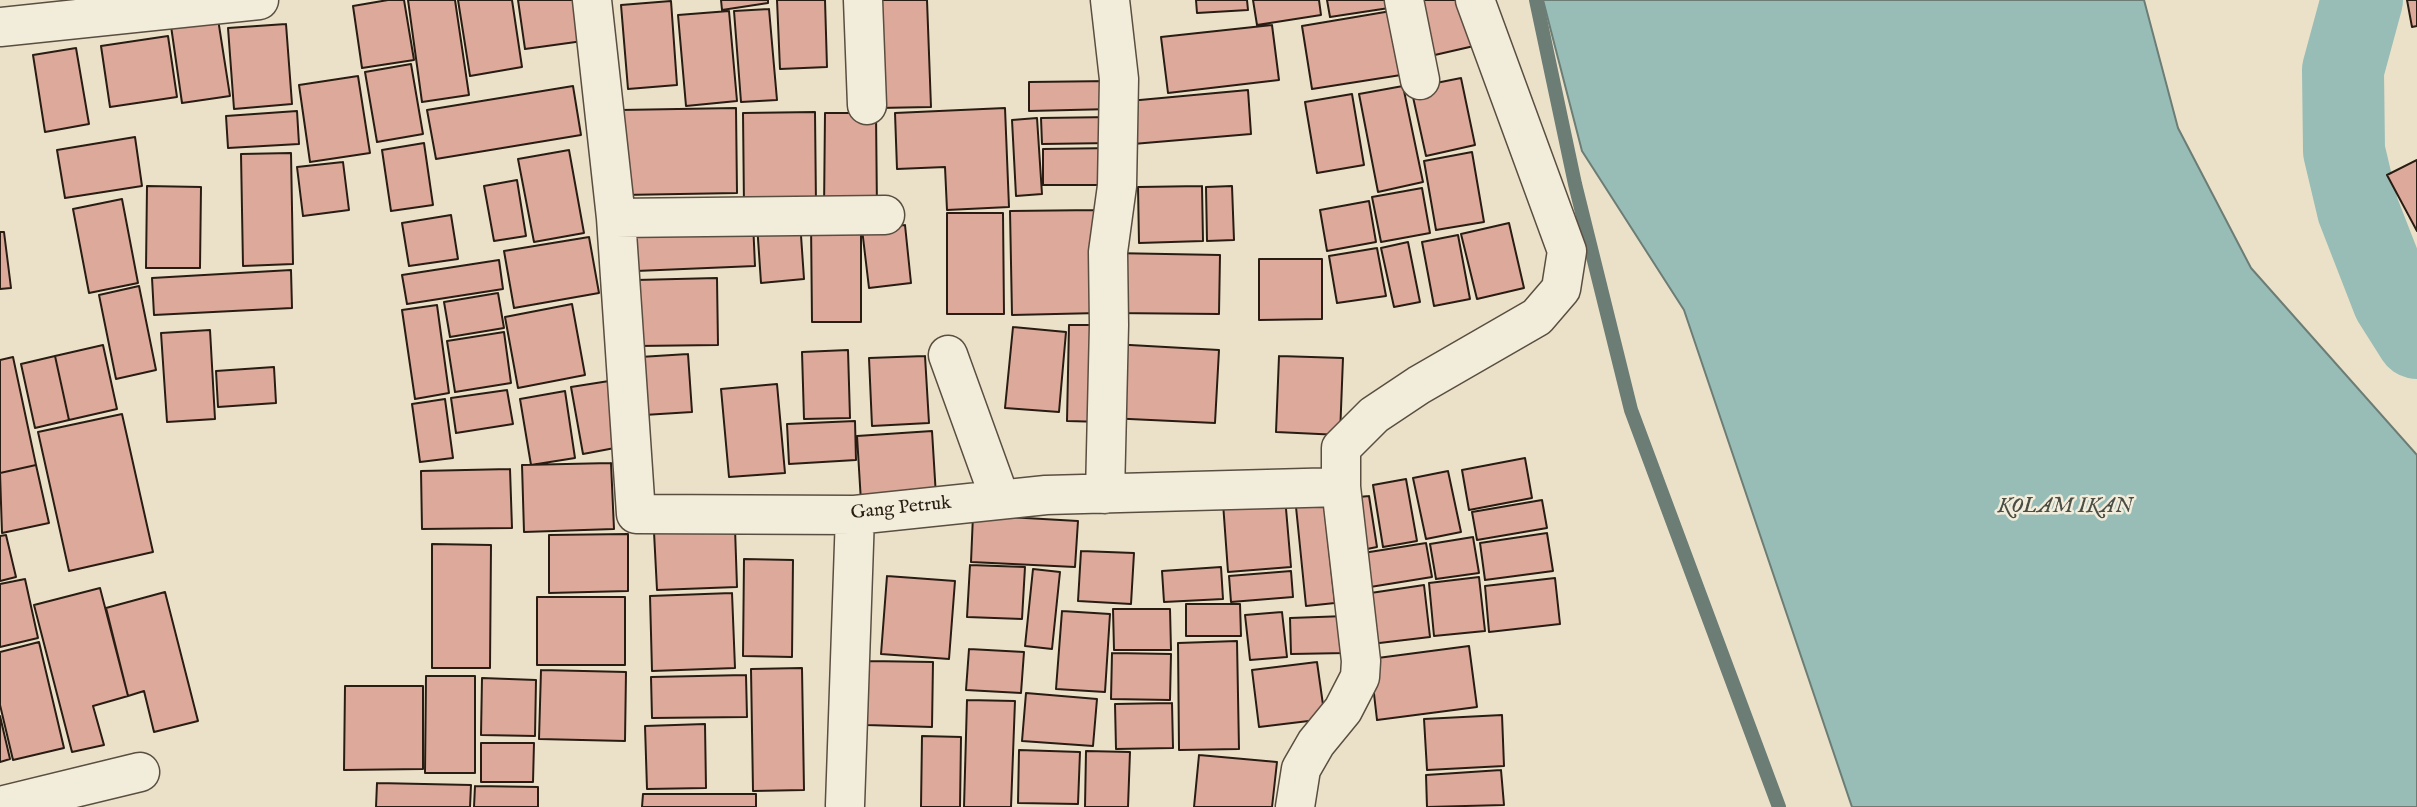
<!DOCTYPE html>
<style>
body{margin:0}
canvas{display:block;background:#ebe1c8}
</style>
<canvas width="2417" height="807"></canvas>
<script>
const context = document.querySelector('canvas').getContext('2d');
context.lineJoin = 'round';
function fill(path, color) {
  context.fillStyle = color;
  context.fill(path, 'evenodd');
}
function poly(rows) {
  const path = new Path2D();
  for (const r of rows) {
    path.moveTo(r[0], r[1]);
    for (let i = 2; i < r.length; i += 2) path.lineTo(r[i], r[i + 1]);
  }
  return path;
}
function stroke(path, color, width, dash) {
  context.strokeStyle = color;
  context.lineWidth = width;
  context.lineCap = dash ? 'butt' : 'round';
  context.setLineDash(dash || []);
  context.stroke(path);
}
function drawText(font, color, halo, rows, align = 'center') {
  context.font = font + ' "IM FELL English",serif';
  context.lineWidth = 5;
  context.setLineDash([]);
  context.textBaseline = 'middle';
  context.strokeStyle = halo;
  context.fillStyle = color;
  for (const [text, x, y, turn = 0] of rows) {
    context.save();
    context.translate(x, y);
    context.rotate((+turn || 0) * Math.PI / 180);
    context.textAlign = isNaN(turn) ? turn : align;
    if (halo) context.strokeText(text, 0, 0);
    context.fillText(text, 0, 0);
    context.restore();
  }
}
const water = poly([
 [1543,0,2144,0,2178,128,2251,268,2417,455,2417,807,1852,807,1684,310,1582,151,1543,0]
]);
const stream = poly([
 [1536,0,1575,184,1631,410,1779,807]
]);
const river = poly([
 [2362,0,2343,70,2344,151,2358,210,2393,300,2417,338]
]);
const building = poly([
 [388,0,404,0,414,60,362,68,353,6,388,0],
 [408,0,455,0,469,95,422,102,408,0],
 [458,0,512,0,522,67,470,76,458,0],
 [518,0,577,0,583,41,525,49,518,0],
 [721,0,768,0,768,3,722,10,721,0],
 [777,0,825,0,827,67,780,69,777,0],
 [874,0,927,0,931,107,878,108,874,0],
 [1196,0,1247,0,1248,10,1197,13,1196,0],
 [1253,0,1319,0,1321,15,1257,25,1253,0],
 [1327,0,1388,0,1389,8,1330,17,1327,0],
 [1412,0,1463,0,1474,46,1426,57,1412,0],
 [2407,0,2417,0,2417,26,2412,27,2407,0],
 [671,1,677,85,628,89,621,5,671,1],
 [769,9,777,100,741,102,734,11,769,9],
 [729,11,737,101,686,106,678,15,729,11],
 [1391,11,1401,75,1312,89,1302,26,1391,11],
 [218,19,230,96,182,103,171,26,218,19],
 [286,24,292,104,234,109,228,28,286,24],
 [1272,25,1279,80,1168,93,1161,37,1272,25],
 [168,36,177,97,110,107,101,46,168,36],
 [76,48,89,124,45,132,33,55,76,48],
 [411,64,423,134,377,142,365,72,411,64],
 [358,76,370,153,310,162,299,85,358,76],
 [1461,78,1475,145,1426,156,1411,88,1461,78],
 [1112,81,1112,109,1029,111,1029,82,1112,81],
 [573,86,581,135,436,159,427,110,573,86],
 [1403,86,1423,182,1378,192,1359,94,1403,86],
 [1248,90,1251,134,1133,144,1129,101,1248,90],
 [1352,94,1364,165,1317,173,1305,102,1352,94],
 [736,108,737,193,622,195,620,110,736,108],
 [1005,108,1009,207,947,210,945,167,897,169,895,113,1005,108],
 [297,111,299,144,228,148,226,116,297,111],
 [815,112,816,206,744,207,743,113,815,112],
 [825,113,876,113,877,211,824,210,825,113],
 [1112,117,1112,143,1042,144,1041,118,1112,117],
 [1037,118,1042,194,1016,196,1012,120,1037,118],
 [135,137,142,186,65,198,57,150,135,137],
 [424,143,433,205,391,211,382,150,424,143],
 [1114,148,1114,185,1043,185,1043,149,1114,148],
 [569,150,584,233,534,242,518,159,569,150],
 [1472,152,1484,222,1436,230,1424,161,1472,152],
 [291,153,293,264,243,266,241,154,291,153],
 [2417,160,2417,231,2387,175,2417,160],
 [343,162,349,210,303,216,297,167,343,162],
 [517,180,526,236,494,241,484,186,517,180],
 [147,186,201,187,200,268,146,268,147,186],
 [1202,186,1203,241,1139,243,1138,187,1202,186],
 [1232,186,1234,240,1207,241,1206,187,1232,186],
 [1422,188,1430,233,1381,242,1372,197,1422,188],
 [122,199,138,283,89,293,73,209,122,199],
 [1369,201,1376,242,1327,251,1320,210,1369,201],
 [1097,210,1099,313,1012,315,1010,211,1097,210],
 [947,213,1003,213,1004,314,947,314,947,213],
 [451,215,458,259,409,266,402,223,451,215],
 [800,221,804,279,761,283,757,224,800,221],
 [753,222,755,266,636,271,634,227,753,222],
 [811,222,861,222,861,322,812,322,811,222],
 [1509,223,1524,288,1477,299,1461,234,1509,223],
 [905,225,911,283,869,288,862,229,905,225],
 [0,232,4,232,11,288,0,289,0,232],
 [1458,235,1470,299,1434,306,1422,242,1458,235],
 [589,237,599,293,514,308,504,251,589,237],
 [1408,242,1420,302,1394,307,1381,248,1408,242],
 [1377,248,1386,296,1337,303,1329,256,1377,248],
 [1111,253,1220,255,1219,314,1111,313,1111,253],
 [1259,259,1322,259,1322,319,1259,320,1259,259],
 [499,260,503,289,407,304,402,275,499,260],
 [291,270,292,308,154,315,152,278,291,270],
 [717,278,718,345,637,346,636,280,717,278],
 [139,286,156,370,116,379,99,295,139,286],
 [498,293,504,328,450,337,444,302,498,293],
 [572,304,585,375,518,388,505,317,572,304],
 [437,305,449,393,415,399,402,310,437,305],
 [1069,325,1107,325,1104,422,1067,421,1069,325],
 [1013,327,1066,332,1059,412,1005,408,1013,327],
 [210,330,215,419,167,422,161,333,210,330],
 [504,332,511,383,455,392,447,341,504,332],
 [1112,344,1219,350,1215,423,1108,418,1112,344],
 [103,345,117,409,69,420,55,356,103,345],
 [848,350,850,418,804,419,802,352,848,350],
 [688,354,692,412,644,415,640,357,688,354],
 [55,356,69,420,35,428,21,364,55,356],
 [925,356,929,423,872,426,869,358,925,356],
 [1279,356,1343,358,1340,435,1276,432,1279,356],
 [13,357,36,465,0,473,0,360,13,357],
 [274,367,276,403,218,407,216,371,274,367],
 [609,381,620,447,583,454,571,387,609,381],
 [777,384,785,473,729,477,721,389,777,384],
 [507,390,513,424,456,433,451,398,507,390],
 [565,391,575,458,531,465,520,399,565,391],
 [445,399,453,458,420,462,412,404,445,399],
 [122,414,153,552,69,571,38,432,122,414],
 [855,421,856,460,789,464,787,424,855,421],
 [932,431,936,496,861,502,857,436,932,431],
 [1525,458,1532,498,1469,510,1462,470,1525,458],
 [611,463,614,529,524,532,522,465,611,463],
 [36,465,49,523,2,533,0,473,36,465],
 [510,469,512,528,422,529,421,471,510,469],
 [1448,471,1461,532,1426,539,1413,478,1448,471],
 [1406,479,1417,541,1383,547,1373,485,1406,479],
 [1369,496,1377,547,1357,551,1349,498,1369,496],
 [1285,497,1291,567,1228,572,1223,503,1285,497],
 [1542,500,1547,528,1477,540,1472,512,1542,500],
 [1324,504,1335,603,1306,606,1296,507,1324,504],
 [973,515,1078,521,1075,567,971,562,973,515],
 [735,528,737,587,657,590,654,532,735,528],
 [1547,533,1553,571,1485,580,1480,543,1547,533],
 [628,534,628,591,549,593,549,535,628,534],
 [6,535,16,577,0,581,0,536,6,535],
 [1473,537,1479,573,1436,579,1430,544,1473,537],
 [1426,543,1432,577,1364,588,1357,554,1426,543],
 [432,544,491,545,490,668,432,668,432,544],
 [1081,551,1134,553,1131,604,1078,601,1081,551],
 [744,559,793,560,792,657,743,656,744,559],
 [970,565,1025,567,1022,619,967,617,970,565],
 [1221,567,1223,599,1164,602,1162,571,1221,567],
 [1033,569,1060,572,1052,649,1025,646,1033,569],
 [1291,571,1293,597,1231,602,1229,576,1291,571],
 [887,576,955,581,949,659,881,654,887,576],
 [1479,577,1485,631,1434,636,1429,583,1479,577],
 [1555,578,1560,624,1489,632,1485,586,1555,578],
 [25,579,38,638,0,647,0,584,25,579],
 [1424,585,1430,637,1371,644,1364,594,1424,585],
 [100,588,128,696,93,706,104,745,72,752,34,605,100,588],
 [165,592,198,721,154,732,144,691,128,696,106,608,165,592],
 [732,593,735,668,652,671,650,596,732,593],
 [537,597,625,597,625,665,537,665,537,597],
 [1186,604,1240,604,1241,636,1186,636,1186,604],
 [1113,609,1170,609,1171,650,1114,650,1113,609],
 [1062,611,1110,614,1105,692,1056,689,1062,611],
 [1282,612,1287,657,1250,660,1245,615,1282,612],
 [1346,616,1347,653,1291,654,1290,618,1346,616],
 [1237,641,1239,749,1179,750,1178,643,1237,641],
 [39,642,64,748,13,760,0,705,0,652,39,642],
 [1469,646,1477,707,1377,720,1370,659,1469,646],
 [969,649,1024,652,1021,693,966,690,969,649],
 [1112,653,1171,654,1170,700,1111,699,1112,653],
 [868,661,933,662,932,727,866,725,868,661],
 [1317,662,1325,719,1259,727,1252,670,1317,662],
 [802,668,804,790,753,791,751,669,802,668],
 [541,670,626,672,625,741,539,739,541,670],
 [746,675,747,717,652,718,651,677,746,675],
 [426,676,475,676,475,773,425,773,426,676],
 [482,678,536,680,535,736,481,735,482,678],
 [345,686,423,686,423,769,344,770,345,686],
 [1026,693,1097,699,1093,746,1022,741,1026,693],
 [967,700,1015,701,1011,807,964,807,967,700],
 [1172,703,1173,748,1116,749,1115,704,1172,703],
 [1502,715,1504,766,1427,770,1424,719,1502,715],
 [0,716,10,759,0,762,0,716],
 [705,724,706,788,647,789,645,726,705,724],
 [922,736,961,737,960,807,921,807,922,736],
 [481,743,534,743,533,782,481,782,481,743],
 [1019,750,1080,752,1078,804,1018,803,1019,750],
 [1086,751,1130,752,1128,807,1085,807,1086,751],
 [1199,755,1277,762,1272,807,1194,807,1199,755],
 [1501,770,1504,805,1427,807,1426,775,1501,770],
 [377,783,471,785,470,807,376,807,377,783],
 [475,786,538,787,538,807,474,807,475,786],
 [643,794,756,794,756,807,642,807,643,794]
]);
const street = poly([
 [592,0,616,218,636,514,855,515,1046,495,1341,487,1361,661,1360,677,1343,710,1316,743,1301,769,1295,807],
 [863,0,867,105],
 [1404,0,1420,80],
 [0,27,259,0],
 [616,218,885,215],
 [948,355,1000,499],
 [1341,487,1341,448,1374,415,1419,385,1537,317,1561,289,1567,251,1475,0],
 [1105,494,1109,325,1108,252,1117,186,1119,79,1110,0],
 [845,805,855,515],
 [0,806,140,772]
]);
const streetNames = [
 ["Gang Petruk",901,509,-6]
];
const waterNames = [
 ["KOLAM IKAN",2065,508]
];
fill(water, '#98bdb7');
stroke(water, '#6c7d75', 2);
stroke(stream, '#6c7d75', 14);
stroke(river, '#98bdb7', 82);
fill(building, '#dca99a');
stroke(building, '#291d13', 2);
stroke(street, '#5a4e40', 41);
stroke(street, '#f2ecdb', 38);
drawText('19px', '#291d13', '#f2ecdb', streetNames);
drawText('italic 21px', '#4a4d44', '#f2ecdb', waterNames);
</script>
